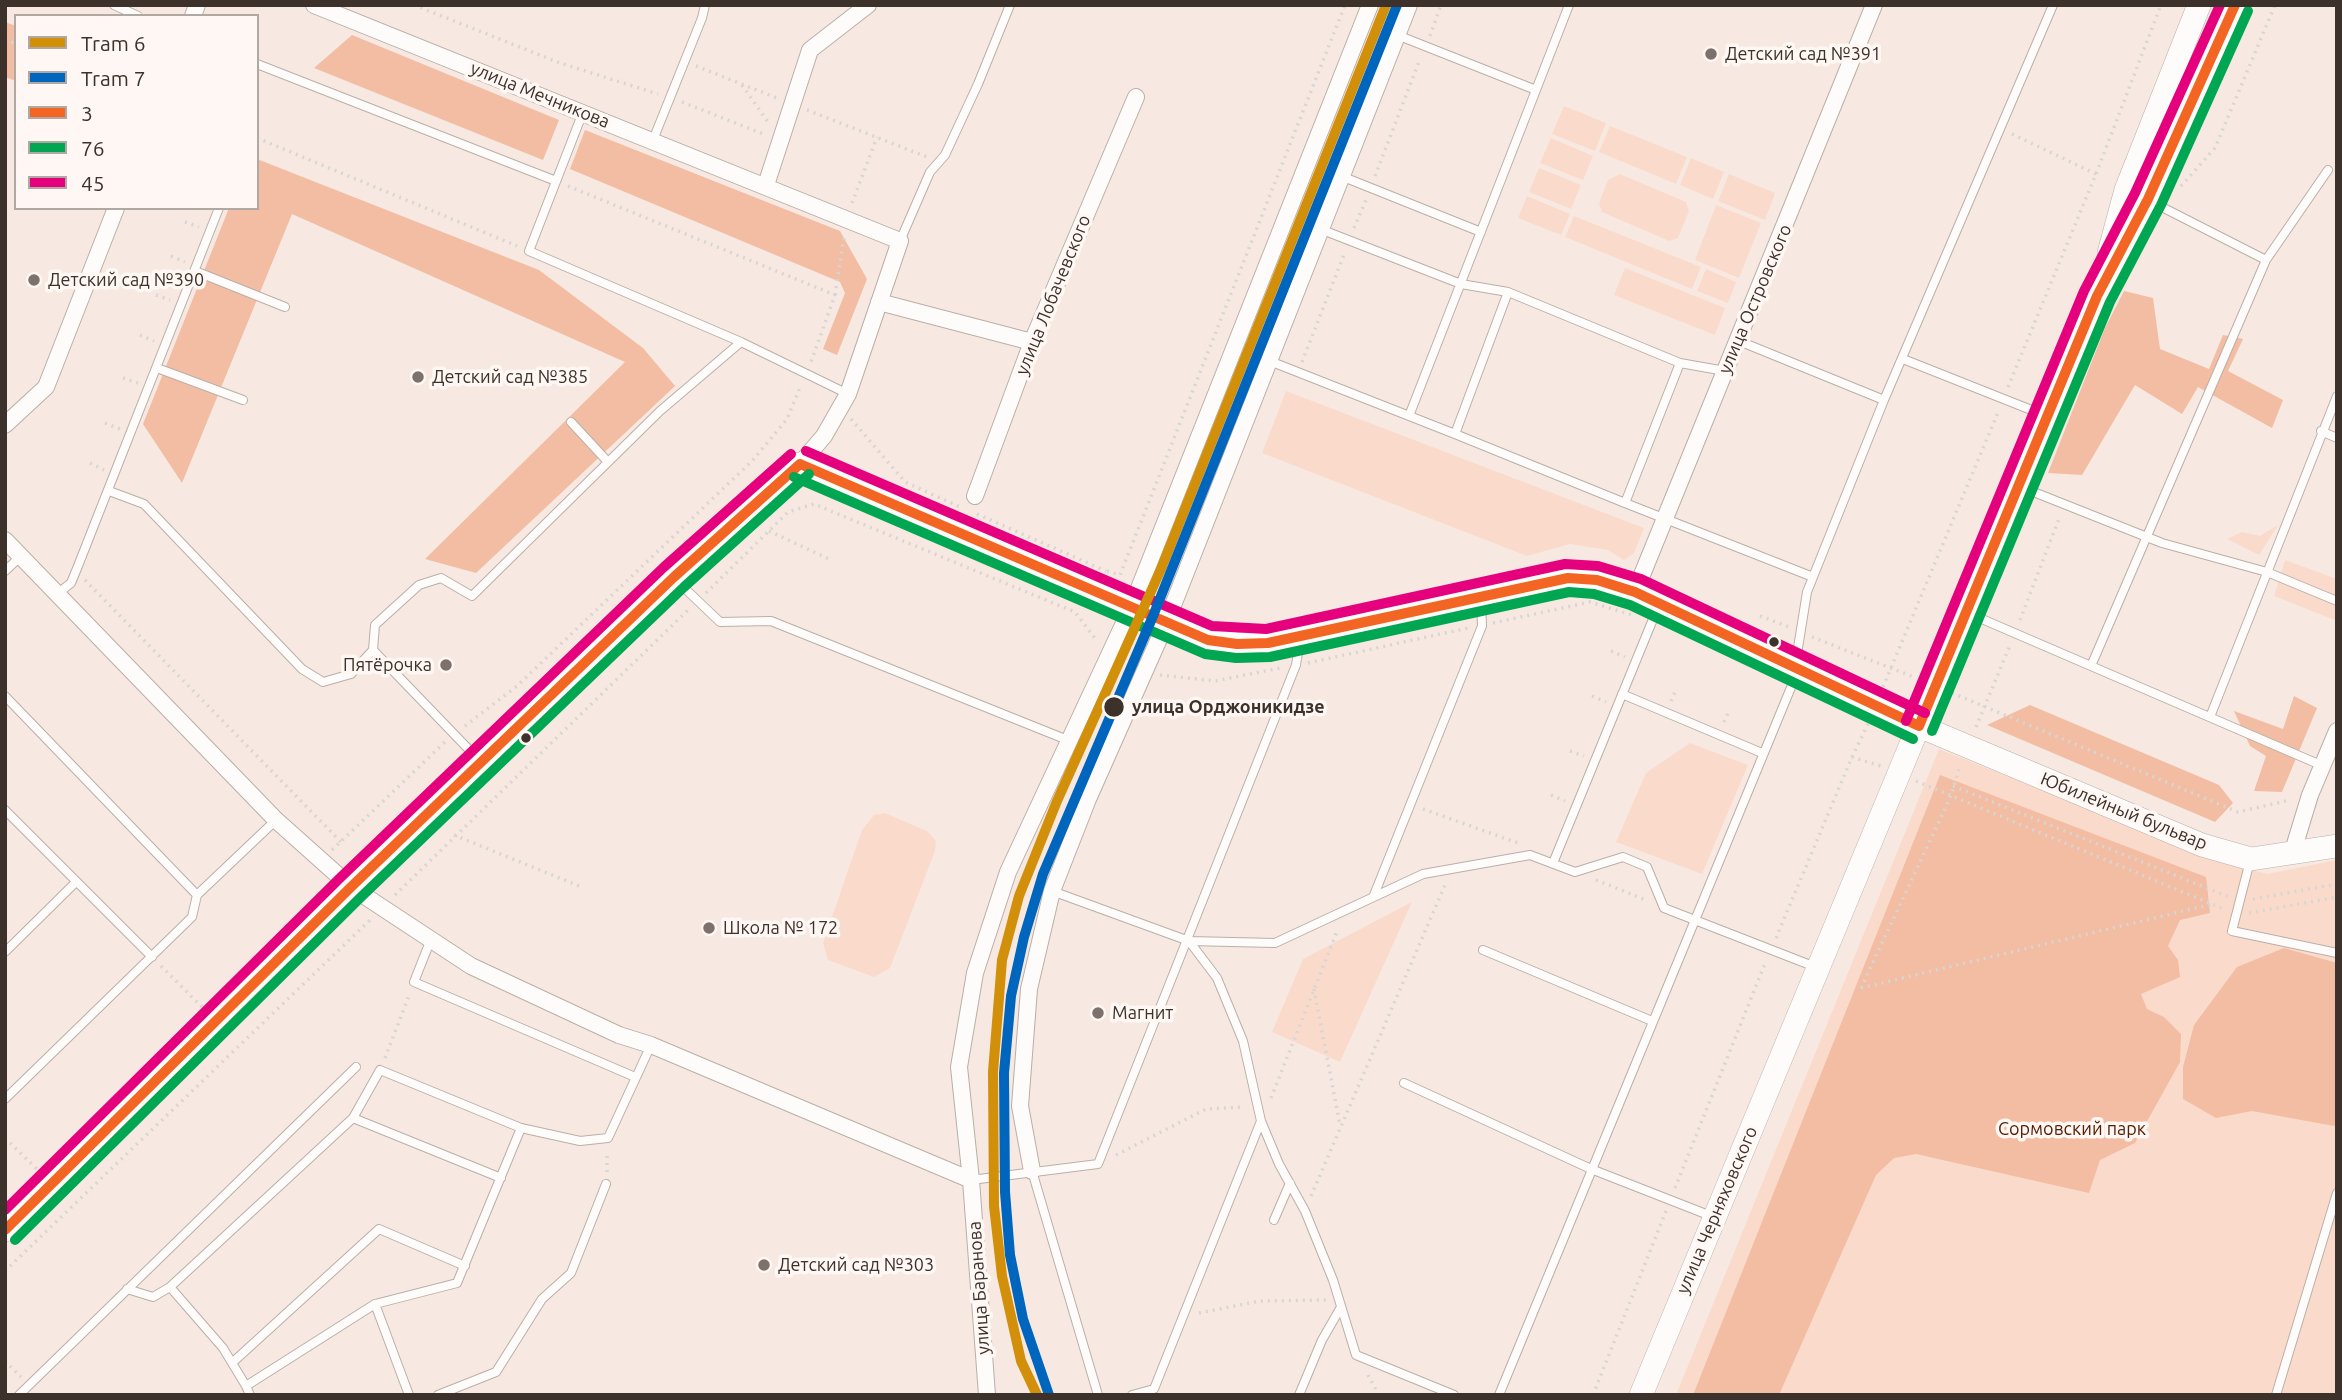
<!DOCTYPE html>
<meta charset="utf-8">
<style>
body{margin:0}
#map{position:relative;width:2342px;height:1400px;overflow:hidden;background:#f7e9e1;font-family:Ubuntu,sans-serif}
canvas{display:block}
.frame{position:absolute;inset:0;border:7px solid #3d312b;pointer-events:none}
.legend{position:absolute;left:14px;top:14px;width:245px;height:196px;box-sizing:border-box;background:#fef7f4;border:2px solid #b1a8a4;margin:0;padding:9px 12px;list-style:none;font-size:21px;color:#3d312b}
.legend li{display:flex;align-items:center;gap:14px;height:35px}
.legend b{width:35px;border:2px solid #b1a8a4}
</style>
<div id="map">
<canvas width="2342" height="1400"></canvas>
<div class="frame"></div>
<ul class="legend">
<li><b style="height:9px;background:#d28f09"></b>Tram 6</li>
<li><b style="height:9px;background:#0065bd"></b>Tram 7</li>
<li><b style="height:9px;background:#f26522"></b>3</li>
<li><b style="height:9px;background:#00a651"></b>76</li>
<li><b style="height:9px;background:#e5007d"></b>45</li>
</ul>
</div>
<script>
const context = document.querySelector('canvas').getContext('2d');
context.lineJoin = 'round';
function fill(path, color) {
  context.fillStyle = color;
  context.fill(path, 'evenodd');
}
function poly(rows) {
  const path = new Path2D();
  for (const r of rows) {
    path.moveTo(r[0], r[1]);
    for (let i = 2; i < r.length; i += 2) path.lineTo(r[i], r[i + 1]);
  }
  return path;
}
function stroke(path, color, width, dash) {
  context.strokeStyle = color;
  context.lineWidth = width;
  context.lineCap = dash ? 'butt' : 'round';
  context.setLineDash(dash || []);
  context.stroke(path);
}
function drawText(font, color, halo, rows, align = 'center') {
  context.font = font + ' Ubuntu,sans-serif';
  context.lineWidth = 7;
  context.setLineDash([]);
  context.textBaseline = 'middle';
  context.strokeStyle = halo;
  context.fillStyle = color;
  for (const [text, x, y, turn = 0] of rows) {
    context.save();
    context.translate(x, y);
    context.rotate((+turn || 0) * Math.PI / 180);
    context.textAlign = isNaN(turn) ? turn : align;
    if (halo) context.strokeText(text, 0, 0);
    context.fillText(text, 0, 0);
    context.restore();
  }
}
const green = poly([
 [1564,106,1606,123,1595,151,1552,134],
 [1610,126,1687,157,1676,184,1599,152],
 [1551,138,1593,156,1583,180,1540,163],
 [1691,158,1724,172,1713,199,1680,185],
 [1539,168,1581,185,1571,209,1529,192],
 [1620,174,1686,202,1689,211,1678,238,1669,241,1602,212,1599,203,1608,180],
 [1729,174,1775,193,1765,220,1718,201],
 [1527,196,1570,214,1561,235,1518,218],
 [1716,205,1761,223,1739,278,1695,260],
 [1574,216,1701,267,1692,289,1565,237],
 [1625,268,1725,308,1715,335,1614,295],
 [1706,269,1736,282,1728,303,1697,291],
 [1286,391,1644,528,1634,553,1624,560,1608,550,1570,544,1527,556,1262,453],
 [2278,525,2259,555,2227,539,2242,532,2260,536],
 [2285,560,2337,579,2337,621,2274,596],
 [1690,743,1748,765,1702,874,1616,842,1646,773],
 [1939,749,2206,856,2267,874,2337,860,2337,1395,1676,1395],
 [885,813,927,831,936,841,935,851,890,968,874,977,828,960,823,943,862,830,874,815],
 [1412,902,1340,1062,1272,1032,1303,959]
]);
const forest = poly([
 [5,22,16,26,16,81,5,77],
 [352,35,559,120,543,160,314,68],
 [585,130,840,231,867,279,837,355,823,349,845,293,840,282,570,169],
 [257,159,539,270,643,348,675,386,476,573,425,559,625,362,292,214,182,483,143,424,229,208,257,208],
 [2124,291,2153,298,2160,349,2209,369,2223,335,2243,339,2228,371,2283,400,2272,428,2198,387,2182,414,2135,385,2082,475,2048,473,2105,328],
 [2294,696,2317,708,2282,792,2254,791,2266,756,2250,746,2234,711,2283,729],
 [2030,705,2219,785,2233,803,2215,822,1987,725],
 [1940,775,2206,877,2210,913,2180,920,2168,946,2178,960,2180,977,2141,994,2147,1009,2164,1017,2181,1034,2180,1062,2135,1143,2100,1160,2089,1193,1916,1154,1894,1158,1876,1175,1779,1395,1693,1395],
 [2284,948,2337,963,2337,1123,2334,1126,2252,1111,2216,1118,2183,1099,2183,1067,2194,1025,2237,967]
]);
const path = poly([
 [414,5,560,63,658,94],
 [1430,36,1441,5],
 [5,39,16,44],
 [696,66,777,98],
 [742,85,768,122],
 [682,102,766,135],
 [807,110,927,157],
 [2012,134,2096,174],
 [257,138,517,246],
 [1375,176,1420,59],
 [568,186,835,295,811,362],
 [2181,186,2215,148,2275,5],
 [852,203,877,137],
 [185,222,199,227],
 [1354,228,1366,200],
 [171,256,185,262],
 [156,295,170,300],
 [835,295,844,238],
 [140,335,154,341],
 [1302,362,1345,252],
 [123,378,138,383],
 [2008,387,2096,174,2161,5],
 [851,419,905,482,960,507],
 [105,423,120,429],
 [90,463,104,470],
 [977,514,1106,571],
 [769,531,829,559],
 [1107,571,1120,575,1345,5],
 [85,580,341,842],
 [706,593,788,512,814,504,1075,612,1097,641],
 [1760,616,1789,627],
 [2020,620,2060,516],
 [1493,623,1590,602,1635,616],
 [1812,637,1916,678],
 [1611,651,1625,657],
 [1308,663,1468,628],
 [1160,675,1215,681,1280,668],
 [1883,687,1999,410],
 [1952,693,2238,812,2290,800],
 [1592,696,1606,702],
 [1671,701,1676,690],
 [1724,722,1729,711],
 [465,726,517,686,752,461,787,419,801,385],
 [1976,727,2011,643],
 [1570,751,1584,756],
 [1852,757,1868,724],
 [1916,781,2226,910],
 [1953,786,2229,897],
 [1551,795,1565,801],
 [1423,809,1518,843],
 [454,835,579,886],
 [332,850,445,742],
 [1596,880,1648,901],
 [395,895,688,610],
 [2253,899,2337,884],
 [2249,913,2337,897],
 [1776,938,1852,757,1881,766],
 [161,966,203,1008],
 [1861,988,1950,798,1960,766],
 [1861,988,2213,904],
 [1314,989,1340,1125],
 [385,1058,410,993],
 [1271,1098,1338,929],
 [5,1138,38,1170],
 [1116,1155,1206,1109,1244,1107],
 [607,1172,607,1152],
 [1675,1188,1766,961],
 [1311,1196,1445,885],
 [5,1271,370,920],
 [1199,1313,1260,1301,1327,1300],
 [5,1361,21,1377],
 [1368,1375,1379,1395],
 [1593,1395,1666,1211]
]);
const lane = poly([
 [114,5,138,16],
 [1397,35,1536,90,1409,416],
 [257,64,556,181],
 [1536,90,1569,5],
 [583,112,529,251,741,342],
 [653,140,702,18,705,5],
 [1341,176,1481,232],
 [2150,201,2266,260],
 [1320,229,1461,284,1508,292,1680,363,1725,371],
 [900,241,930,172,945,155,978,84,1010,5],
 [195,271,285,307],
 [1739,341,1884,400],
 [1903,359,2044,415],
 [1267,360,1455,434,1508,292],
 [1680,363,1625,503,1813,577],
 [157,368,243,400],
 [571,422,608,462],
 [2321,431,2337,438],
 [1455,434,1625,503],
 [2021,487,2162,543,2267,572,2337,601],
 [109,491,144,504,302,669,323,682,351,674,373,650,479,760],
 [5,571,21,556],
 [676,580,720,622,771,621,1070,741],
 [57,594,71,583,78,566,219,208],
 [1968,613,2323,766],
 [373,650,375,625,419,585,441,578,472,596,660,411,741,342,848,394],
 [2091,666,2266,260,2328,170],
 [1622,694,1762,753],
 [5,696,197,895],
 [2210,717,2337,396],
 [5,810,152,957],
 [2250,861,2232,931,2337,953],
 [1553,863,1658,607],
 [1052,891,1189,941,1275,943,1423,874,1530,855,1575,872,1623,857,1647,867,1664,908,1818,968],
 [1374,895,1482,626,1481,600],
 [431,939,414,982,635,1077],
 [1189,941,1217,978,1243,1041,1261,1121,1279,1164,1305,1211,1333,1280,1356,1355,1454,1395],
 [1483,950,1652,1021],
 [5,952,76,882],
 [1404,1083,1591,1169,1711,1216],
 [5,1099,192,917,197,895,276,820],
 [353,1118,380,1070,521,1128],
 [1032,1171,1098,1395],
 [971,1180,1098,1164,1296,665,1300,640],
 [1274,1220,1290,1183],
 [127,1289,153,1297,170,1287],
 [233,1362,379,1229,465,1266],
 [246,1386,223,1348,170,1287,353,1118,501,1178],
 [19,1395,356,1067],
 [250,1395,246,1386,375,1304],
 [409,1395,375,1304,457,1283,521,1128,580,1141,608,1138,651,1045],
 [438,1395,496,1372,542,1299,571,1273,606,1184],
 [1132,1395,1154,1389,1261,1121],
 [1299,1395,1322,1340,1341,1307],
 [1499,1395,1792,685,1807,592,1884,400,2053,5],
 [2276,1395,2337,1193]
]);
const street = poly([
 [314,5,900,241,848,394,824,436,800,464],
 [193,16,197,5],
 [766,185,810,50,868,5],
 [879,302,1032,342],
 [5,425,46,387,116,208],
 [975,496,1032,342,1136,97],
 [5,540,276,820,351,887,471,966,619,1035,651,1045,971,1180],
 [1635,592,1874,5],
 [2292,854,2310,795,2337,731],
 [1032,1171,1020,1106,1029,989,1052,891,1088,799,1166,623,1409,5],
 [987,1395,971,1180,959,1067,975,973,1008,872,1132,606,1370,5]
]);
const secondary = poly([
 [2109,253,2126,190,2199,5],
 [5,1230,351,887,674,577,800,464,1166,623,1208,640,1237,644,1268,643,1568,578,1597,580,1635,592,1794,665,1919,726,2202,845,2251,859,2337,846],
 [1641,1395,2097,296,2148,199,2235,5]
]);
const bus1 = poly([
 [800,464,1208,640,1237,644,1268,643,1568,578,1597,580,1635,592,1919,726],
 [1919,726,2097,296,2148,199,2235,5],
 [5,1230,351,887,674,577,800,464]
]);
const bus2 = poly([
 [794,477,1205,654,1236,658,1270,657,1569,592,1594,594,1630,605,1913,739],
 [1932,731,2110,302,2161,205,2248,11],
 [15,1240,361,897,684,587,809,474]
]);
const bus3 = poly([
 [806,451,1212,626,1266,629,1565,564,1598,566,1641,579,1925,713],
 [1906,721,2084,291,2135,193,2220,5],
 [5,1210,341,877,664,567,791,454]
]);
const tram1 = poly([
 [1037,1395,1021,1361,1002,1276,994,1206,993,1072,1002,960,1019,896,1057,801,1161,569,1386,5]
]);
const tram2 = poly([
 [1049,1395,1023,1319,1010,1255,1005,1192,1004,1073,1011,996,1024,937,1043,874,1153,616,1397,5]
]);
const markers = [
 [1711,54,7,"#7e716b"],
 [34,280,7,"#7e716b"],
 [418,377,7,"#7e716b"],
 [1774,642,6,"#3d312b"],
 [446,665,7,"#7e716b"],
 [1114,707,11,"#3d312b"],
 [526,738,6,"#3d312b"],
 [709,928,7,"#7e716b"],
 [1098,1013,7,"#7e716b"],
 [764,1265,7,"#7e716b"]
];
const poiNames = [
 ["Детский сад №391",1725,54],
 ["Детский сад №390",48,280],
 ["Детский сад №385",432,377],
 ["Пятёрочка",432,665,"right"],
 ["Школа № 172",723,928],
 ["Магнит",1112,1013],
 ["Детский сад №303",778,1265]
];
const streetNames = [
 ["улица Мечникова",540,95,22],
 ["улица Лобачевского",1053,295,-68],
 ["улица Островского",1755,299,-67],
 ["Юбилейный бульвар",2124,811,22],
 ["улица Черняховского",1717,1210,-67],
 ["улица Баранова",979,1288,-94]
];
const stopNames = [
 ["улица Орджоникидзе",1132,707]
];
const parkNames = [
 ["Сормовский парк",2072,1129]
];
fill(green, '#fadbcb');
fill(forest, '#f2bda2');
stroke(lane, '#baafa8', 10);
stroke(street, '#baafa8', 18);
stroke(secondary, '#baafa8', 24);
stroke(path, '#d8d5d3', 3.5, [2, 5]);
stroke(lane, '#fefcfa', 8);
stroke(street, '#fefcfa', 16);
stroke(secondary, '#fefcfa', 23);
stroke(bus1, '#f26522', 10);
stroke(bus2, '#00a651', 10);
stroke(bus3, '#e5007d', 10);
stroke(tram1, '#d28f09', 10);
stroke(tram2, '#0065bd', 10);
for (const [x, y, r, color] of markers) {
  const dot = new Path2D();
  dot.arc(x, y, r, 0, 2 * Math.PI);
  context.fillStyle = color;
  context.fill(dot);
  stroke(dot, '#fef7f4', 2.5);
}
drawText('18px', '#3d312b', '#fef7f4', poiNames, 'left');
drawText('18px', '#3d312b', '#fef7f4', streetNames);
drawText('bold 18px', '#3d312b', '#fef7f4', stopNames, 'left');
drawText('18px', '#521d00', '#fef7f4', parkNames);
</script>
